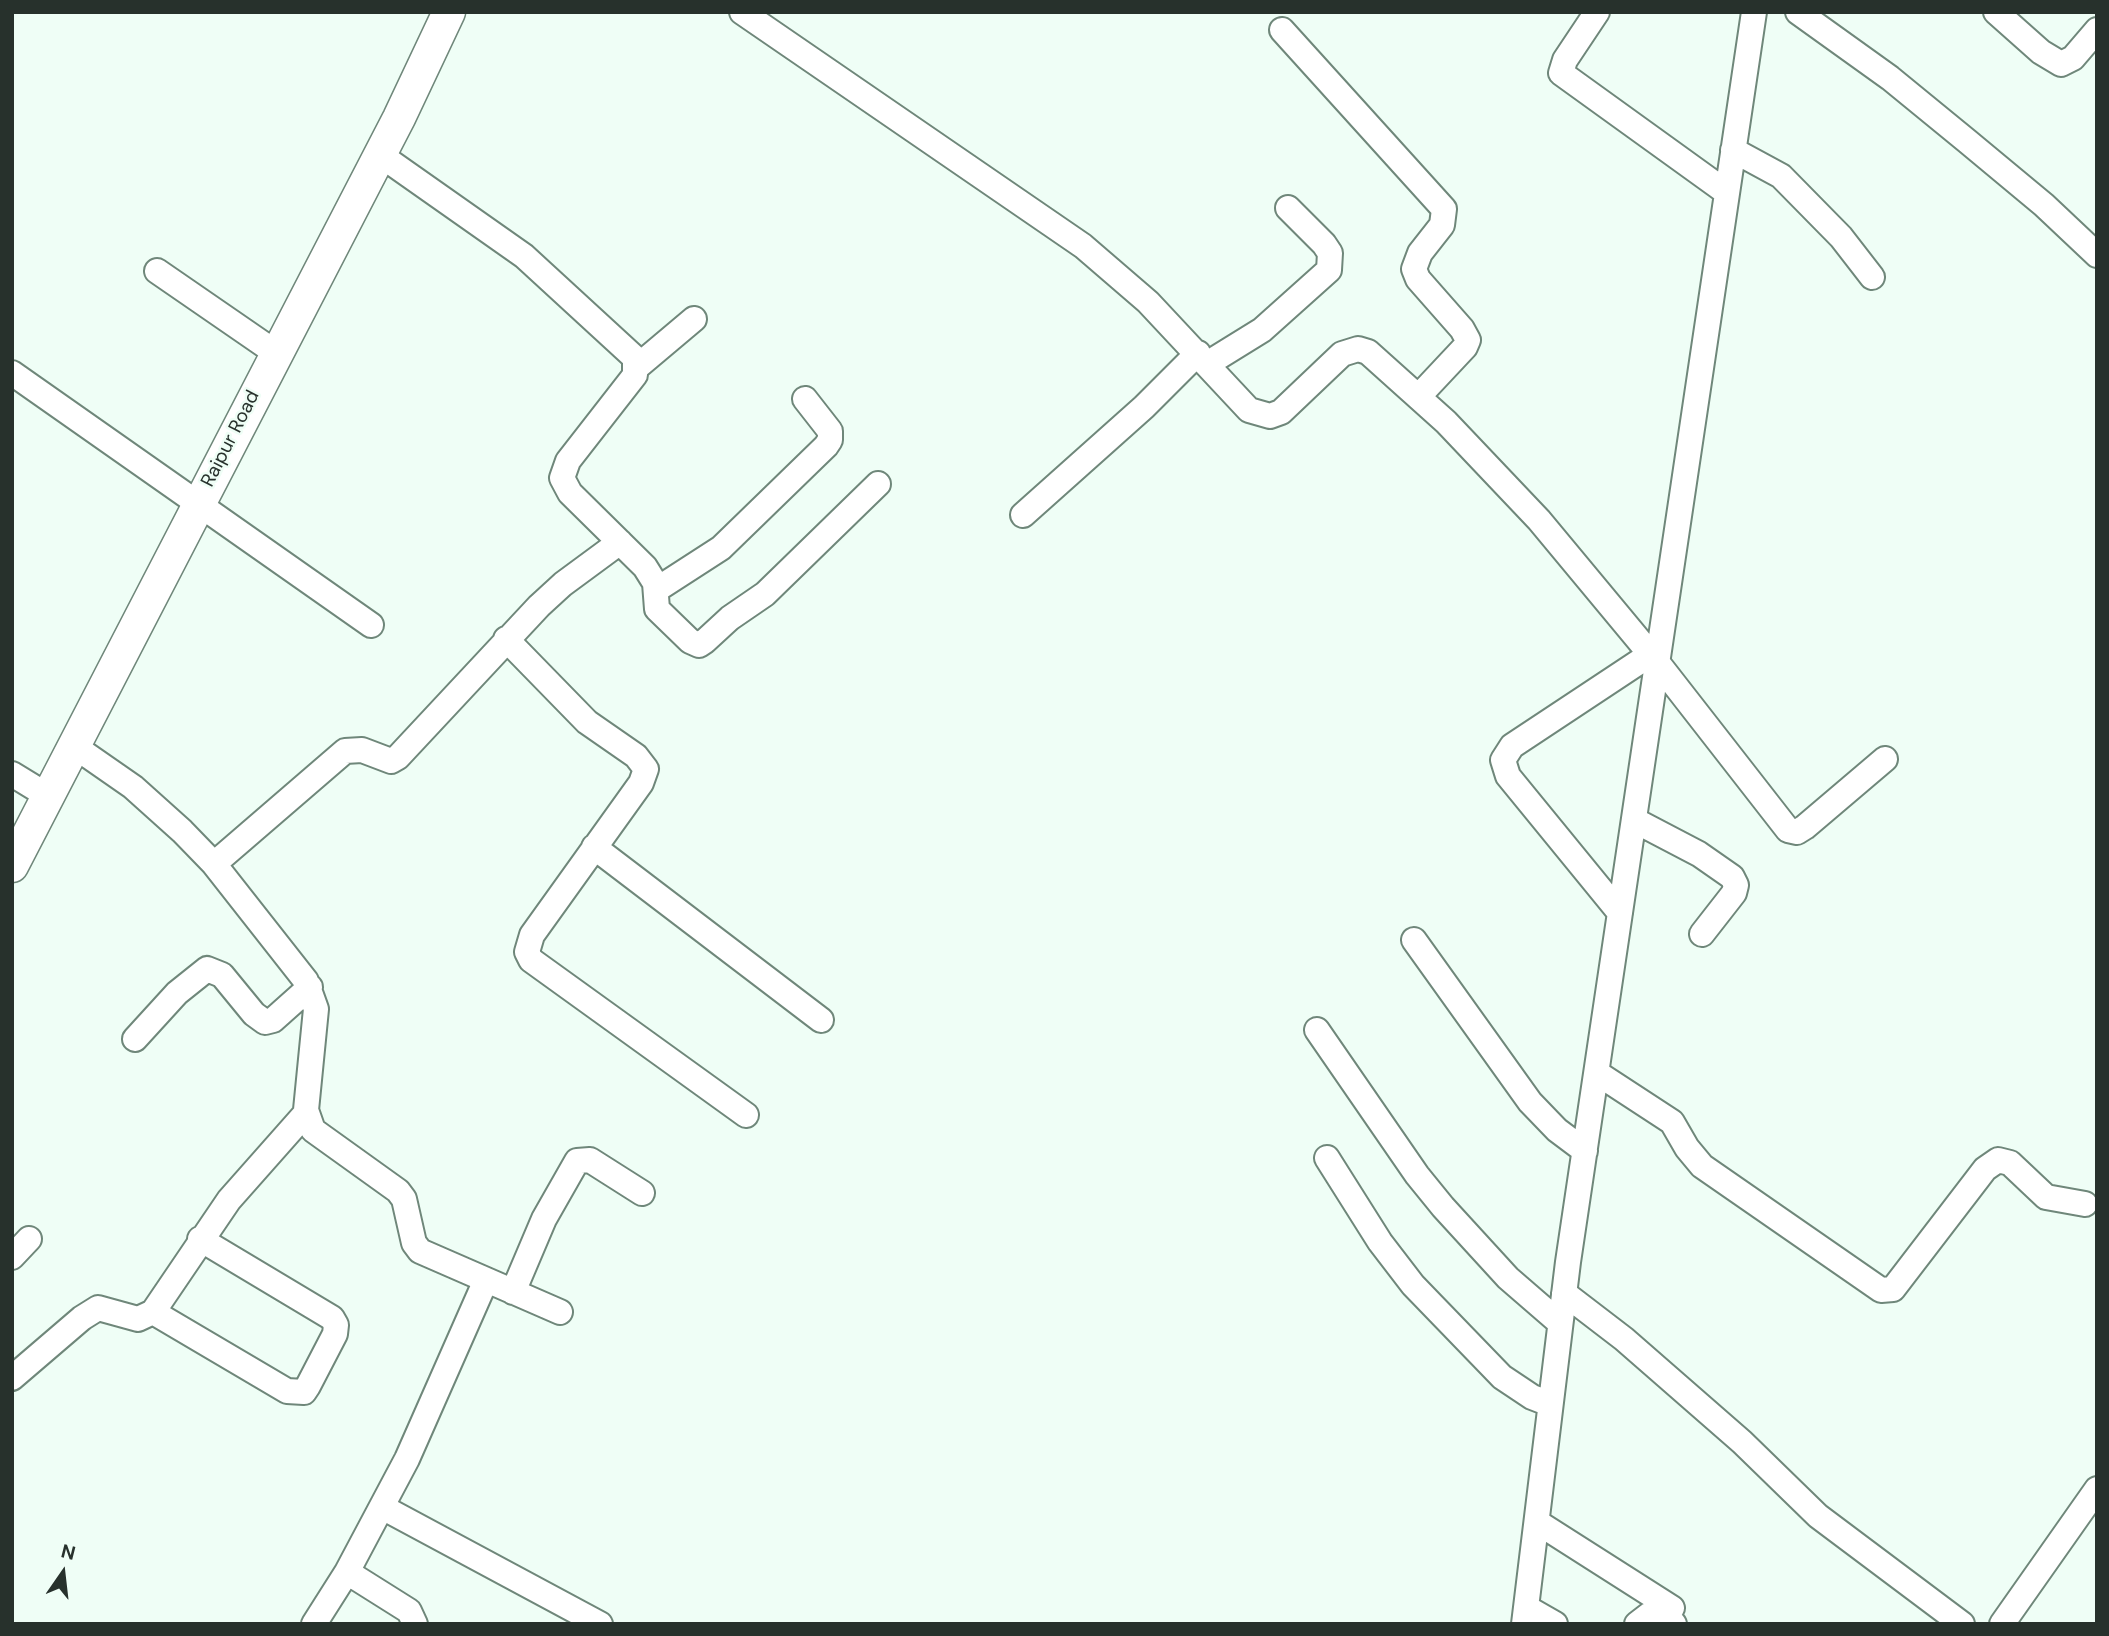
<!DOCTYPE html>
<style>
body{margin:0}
#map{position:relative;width:2109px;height:1636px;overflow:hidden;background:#effef6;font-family:"DM Sans",sans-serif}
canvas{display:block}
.frame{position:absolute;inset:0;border:14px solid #27312c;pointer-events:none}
.north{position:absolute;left:28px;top:1538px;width:70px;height:70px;-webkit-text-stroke:5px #effef6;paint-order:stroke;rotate:14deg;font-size:19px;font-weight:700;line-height:28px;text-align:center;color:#27312c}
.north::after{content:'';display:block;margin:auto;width:24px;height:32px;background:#27312c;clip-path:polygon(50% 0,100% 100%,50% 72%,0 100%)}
</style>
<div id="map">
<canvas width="2109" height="1636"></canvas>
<div class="frame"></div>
<div class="north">N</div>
</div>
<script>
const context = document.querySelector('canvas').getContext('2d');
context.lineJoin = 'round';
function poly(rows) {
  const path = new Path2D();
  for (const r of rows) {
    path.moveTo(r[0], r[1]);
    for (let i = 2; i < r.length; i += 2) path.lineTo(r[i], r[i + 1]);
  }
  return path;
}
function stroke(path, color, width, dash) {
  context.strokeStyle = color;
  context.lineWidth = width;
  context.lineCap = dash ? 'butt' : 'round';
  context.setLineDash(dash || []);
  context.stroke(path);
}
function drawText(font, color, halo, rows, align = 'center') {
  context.font = font + ' "DM Sans",sans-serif';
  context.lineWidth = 5;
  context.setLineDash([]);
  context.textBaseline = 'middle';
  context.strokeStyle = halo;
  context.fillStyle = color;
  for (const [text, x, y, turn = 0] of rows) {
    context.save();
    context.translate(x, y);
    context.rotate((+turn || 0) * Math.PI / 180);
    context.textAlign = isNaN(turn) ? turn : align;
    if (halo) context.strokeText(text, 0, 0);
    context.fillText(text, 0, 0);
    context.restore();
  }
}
const minor = poly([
 [742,12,1083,246,1148,302,1249,410,1270,416,1281,412,1342,354,1358,349,1368,352,1446,422,1539,520,1657,662,1788,830,1797,832,1805,827,1885,759],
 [1597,12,1565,60,1561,73,1726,192],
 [1798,12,1890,78,1967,141,2044,205,2097,255],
 [1996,12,2041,52,2061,64,2073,58,2097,30],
 [1282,30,1444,209,1442,225,1420,253,1414,269,1418,279,1462,329,1468,340,1465,347,1419,396],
 [1733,150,1781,176,1841,237,1872,277],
 [379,154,524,256,635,358,635,375,568,461,562,478,570,493,645,567,655,583,657,609,690,641,699,645,705,641,730,618,765,594,878,484],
 [157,271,276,353],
 [1207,364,1262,330,1329,270,1330,253,1324,244,1288,208],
 [637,367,694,319],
 [12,373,371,625],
 [1023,515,1144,407,1198,353],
 [656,590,721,548,826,446,830,440,830,431,805,399],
 [506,639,587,722,636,756,646,769,641,783,532,935,527,952,531,960,746,1115],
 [74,746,133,787,182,831,214,864,306,981,316,1009,306,1110,313,1130,398,1191,404,1199,414,1243,420,1251,560,1312],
 [12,774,48,796],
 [1634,820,1699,854,1732,877,1736,885,1734,893,1702,934],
 [594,847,821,1020],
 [214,864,345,751,362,750,391,761,398,757,539,606,563,584,620,542],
 [1620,913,1508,776,1503,760,1512,746,1651,654],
 [1414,940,1530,1102,1557,1130,1585,1151],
 [1317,1030,1417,1175,1443,1207,1508,1278,1560,1323],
 [135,1039,177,993,207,969,222,975,254,1014,265,1022,273,1020,310,987],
 [1597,1073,1672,1122,1687,1148,1702,1166,1881,1290,1893,1289,1985,1169,1998,1160,2010,1163,2046,1197,2085,1204],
 [1327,1158,1380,1242,1413,1285,1502,1377,1532,1397,1550,1404],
 [12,1257,29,1239],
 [513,1292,544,1219,577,1161,590,1160,642,1193],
 [1564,1293,1624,1339,1742,1442,1818,1516,1962,1624],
 [153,1312,287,1391,304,1392,308,1386,335,1334,336,1325,332,1318,200,1239],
 [12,1378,82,1318,98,1308,138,1319,153,1312,229,1200,306,1113],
 [382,1507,600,1624],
 [1537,1522,1672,1608],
 [347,1572,409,1611,415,1624],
 [1527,1608,1555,1624],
 [314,1624,347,1572,407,1459,486,1280],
 [1524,1624,1568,1262,1754,12],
 [1637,1624,1650,1614,1674,1624],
 [2002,1624,2097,1489]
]);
const major = poly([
 [12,866,399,118,449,12]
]);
const streetNames = [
 ["Raipur Road",231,439,-63]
];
stroke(minor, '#6f877a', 28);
stroke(major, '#6f877a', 35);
stroke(minor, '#fff', 24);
stroke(major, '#fff', 32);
drawText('19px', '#27312c', '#effef6', streetNames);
</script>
